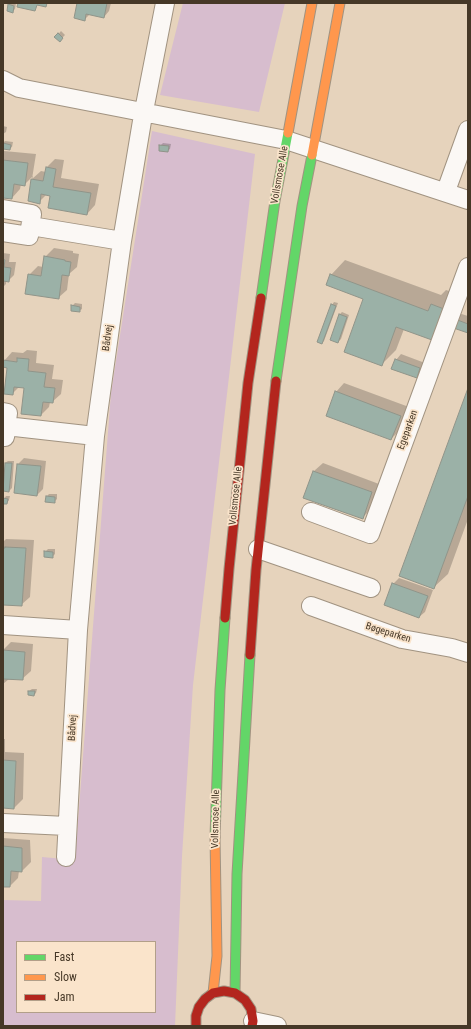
<!DOCTYPE html>
<meta charset="utf-8">
<style>
body{margin:0}
#map{position:relative;width:471px;height:1029px;overflow:hidden;background:#e6d3bc;font-family:"Roboto Condensed",sans-serif}
canvas{display:block}
.frame{position:absolute;inset:0;border:4px solid #463827;pointer-events:none}
.legend{position:absolute;left:16px;top:941px;width:140px;height:72px;box-sizing:border-box;background:#fae4cb;border:1px solid #b29f89;margin:0;padding:5px 7px;list-style:none;font-size:12px;color:#463827}
.legend li{display:flex;align-items:center;gap:8px;height:20px}
.legend b{width:20px;border:1px solid #b29f89}
</style>
<div id="map">
<canvas width="471" height="1029"></canvas>
<div class="frame"></div>
<ul class="legend">
<li><b style="height:5px;background:#63d668"></b>Fast</li>
<li><b style="height:5px;background:#ff974d"></b>Slow</li>
<li><b style="height:5px;background:#b3261e"></b>Jam</li>
</ul>
</div>
<script>
const context = document.querySelector('canvas').getContext('2d');
context.lineJoin = 'round';
function fill(path, color) {
  context.fillStyle = color;
  context.fill(path, 'evenodd');
}
function poly(rows) {
  const path = new Path2D();
  for (const r of rows) {
    path.moveTo(r[0], r[1]);
    for (let i = 2; i < r.length; i += 2) path.lineTo(r[i], r[i + 1]);
  }
  return path;
}
function stroke(path, color, width, dash) {
  context.strokeStyle = color;
  context.lineWidth = width;
  context.lineCap = dash ? 'butt' : 'round';
  context.setLineDash(dash || []);
  context.stroke(path);
}
function drawText(font, color, halo, rows, align = 'center') {
  context.font = font + ' "Roboto Condensed",sans-serif';
  context.lineWidth = 3.5;
  context.setLineDash([]);
  context.textBaseline = 'middle';
  context.strokeStyle = halo;
  context.fillStyle = color;
  for (const [text, x, y, turn = 0] of rows) {
    context.save();
    context.translate(x, y);
    context.rotate((+turn || 0) * Math.PI / 180);
    context.textAlign = isNaN(turn) ? turn : align;
    if (halo) context.strokeText(text, 0, 0);
    context.fillText(text, 0, 0);
    context.restore();
  }
}
const green = poly([
 [183,3,285,3,259,112,160,95],
 [152,131,255,154,193,685,182,856,175,1026,3,1026,3,900,41,901,42,857,75,860,111,393],
 [17,942,155,942,155,1012,17,1012]
]);
const shadow = poly([
 [11,3,16,3,15,9,13,11,9,5],
 [78,3,111,3,109,11,104,17,90,14,84,20],
 [61,31,65,35,60,40,56,37],
 [3,126,7,127,6,132,3,134],
 [5,141,13,142,12,147,9,149,3,148,3,143],
 [163,143,171,144,170,149,167,151,160,146],
 [4,151,36,154,32,179,41,171,46,172,47,167,55,159,64,160,61,178,99,184,95,205,87,214,51,195,47,194,39,202,29,201,33,176,24,185,21,184,20,189,12,198,3,197,3,152],
 [54,248,73,251,73,253,79,254,77,267,69,274,67,290,58,298,29,275,38,266,43,267,45,257],
 [3,253,10,254,9,262,16,262,14,275,8,281,6,280,6,284,3,287],
 [345,260,441,295,446,290,458,294,452,311,468,316,468,332,446,325,404,329,396,350,381,365,365,298,331,275],
 [334,302,338,303,324,341,322,343,332,305],
 [75,303,82,304,82,309,79,311,72,306],
 [342,312,349,315,341,339,338,342,339,315],
 [27,350,37,351,36,363,54,365,52,379,63,380,61,394,52,402,50,402,49,407,41,415,25,387,20,386,12,394,8,367,4,361,12,352,23,353],
 [401,354,425,363,422,372,416,377,396,360],
 [344,383,409,407,399,431,391,439,336,392],
 [468,391,468,519,448,574,433,588],
 [24,458,46,461,43,489,37,495,15,492,18,464],
 [8,461,14,461,12,488,9,491,3,490,5,463],
 [323,463,379,484,371,509,362,518,304,497,314,471],
 [49,494,57,494,57,499,54,502,47,496],
 [6,496,10,496,9,500,7,503,4,499],
 [6,539,34,540,30,597,21,605,3,604,3,542],
 [48,549,55,549,55,554,52,557,45,552],
 [399,578,433,590,425,612,419,617,393,584],
 [11,642,33,644,31,671,22,679,9,679,3,684,3,650],
 [32,689,37,689,36,693,34,695,29,691],
 [3,739,5,739,5,752,24,753,23,799,14,808,3,807],
 [3,838,30,840,31,862,22,871,19,871,18,878,10,886,3,886]
]);
const building = poly([
 [18,3,47,3,46,7,37,5,35,11,17,7,18,3],
 [77,3,107,3,104,18,86,14,85,21,74,18,77,3],
 [8,4,14,6,13,13,7,11,8,4],
 [58,33,63,38,60,42,54,37,58,33],
 [3,143,11,145,10,150,3,149,3,143],
 [159,145,169,146,168,152,159,151,159,145],
 [3,160,28,163,25,186,14,184,12,199,3,198,3,160],
 [46,167,56,169,53,187,91,193,87,215,48,208,50,196,41,194,40,204,28,201,31,179,43,181,46,167],
 [44,256,65,260,65,261,71,262,69,276,62,275,59,299,25,294,28,274,41,276,44,256],
 [3,259,5,260,4,267,11,268,9,282,3,281,3,259],
 [330,274,428,311,431,304,444,309,432,340,396,327,382,366,344,352,363,299,326,285,330,274],
 [331,304,336,306,322,344,317,342,331,304],
 [71,305,80,307,80,312,71,311,71,305],
 [339,314,347,317,338,343,330,340,339,314],
 [442,314,468,324,468,333,439,323,442,314],
 [17,358,29,359,28,371,46,373,44,387,55,388,53,403,43,402,41,416,21,414,24,388,14,387,13,395,4,394,7,368,3,367,3,360,17,362,17,358],
 [395,359,420,368,417,378,391,369,395,359],
 [468,388,468,496,434,589,399,576,468,388],
 [335,391,401,416,391,440,326,416,335,391],
 [5,463,12,463,9,492,3,491,5,463],
 [17,464,41,466,37,496,14,493,17,464],
 [313,471,372,492,363,519,303,498,313,471],
 [46,496,55,497,55,503,45,502,46,496],
 [3,498,8,499,7,504,3,504,3,498],
 [5,547,26,548,22,606,3,605,3,548,5,548,5,547],
 [44,551,53,552,53,558,44,557,44,551],
 [392,583,428,596,419,618,384,605,392,583],
 [3,650,25,652,23,680,3,679,3,650],
 [28,691,35,691,34,696,28,695,28,691],
 [3,760,16,761,14,809,3,808,3,760],
 [3,846,22,848,22,872,11,871,10,887,3,887,3,846]
]);
const street = poly([
 [3,80,19,88,286,140,468,200],
 [446,191,468,130],
 [3,209,32,214,29,236,3,232],
 [31,226,122,241],
 [3,412,8,413,5,437],
 [6,426,95,436],
 [311,512,370,534,468,267],
 [258,549,371,588],
 [311,606,402,639,452,648,468,653],
 [3,625,78,630],
 [3,823,67,826],
 [66,857,78,630,95,436,122,241,142,121,165,3],
 [253,1021,277,1026]
]);
const fast = poly([
 [261,298,275,201,288,133],
 [276,381,302,206,312,155],
 [215,837,220,690,225,618],
 [235,993,237,874,250,655]
]);
const slow = poly([
 [288,133,312,3],
 [312,155,340,3],
 [213,993,217,956,215,837]
]);
const jam = poly([
 [225,618,229,569,248,383,261,298],
 [250,655,256,570,276,381],
 [196,1026,196,1016,199,1007,205,999,213,993,224,991,235,993,245,1000,251,1009,253,1021,252,1026]
]);
const streetNames = [
 ["Vollsmose Alle",280,175,-80],
 ["Bådvej",108,338,-82],
 ["Egeparken",408,430,-70],
 ["Vollsmose Alle",236,496,-84],
 ["Bøgeparken",388,633,17],
 ["Bådvej",73,728,-87],
 ["Vollsmose Alle",216,819,-89]
];
fill(green, '#d7bdce');
fill(shadow, '#0003');
fill(building, '#9bb1a7');
stroke(building, '#909489', 1);
stroke(street, '#a19381', 20);
stroke(fast, '#a19381', 11);
stroke(slow, '#a19381', 11);
stroke(jam, '#a19381', 11);
stroke(street, '#fbf8f5', 18);
stroke(fast, '#63d668', 9);
stroke(slow, '#ff974d', 9);
stroke(jam, '#b3261e', 9);
drawText('10px', '#463827', '#fae4cb', streetNames);
</script>
